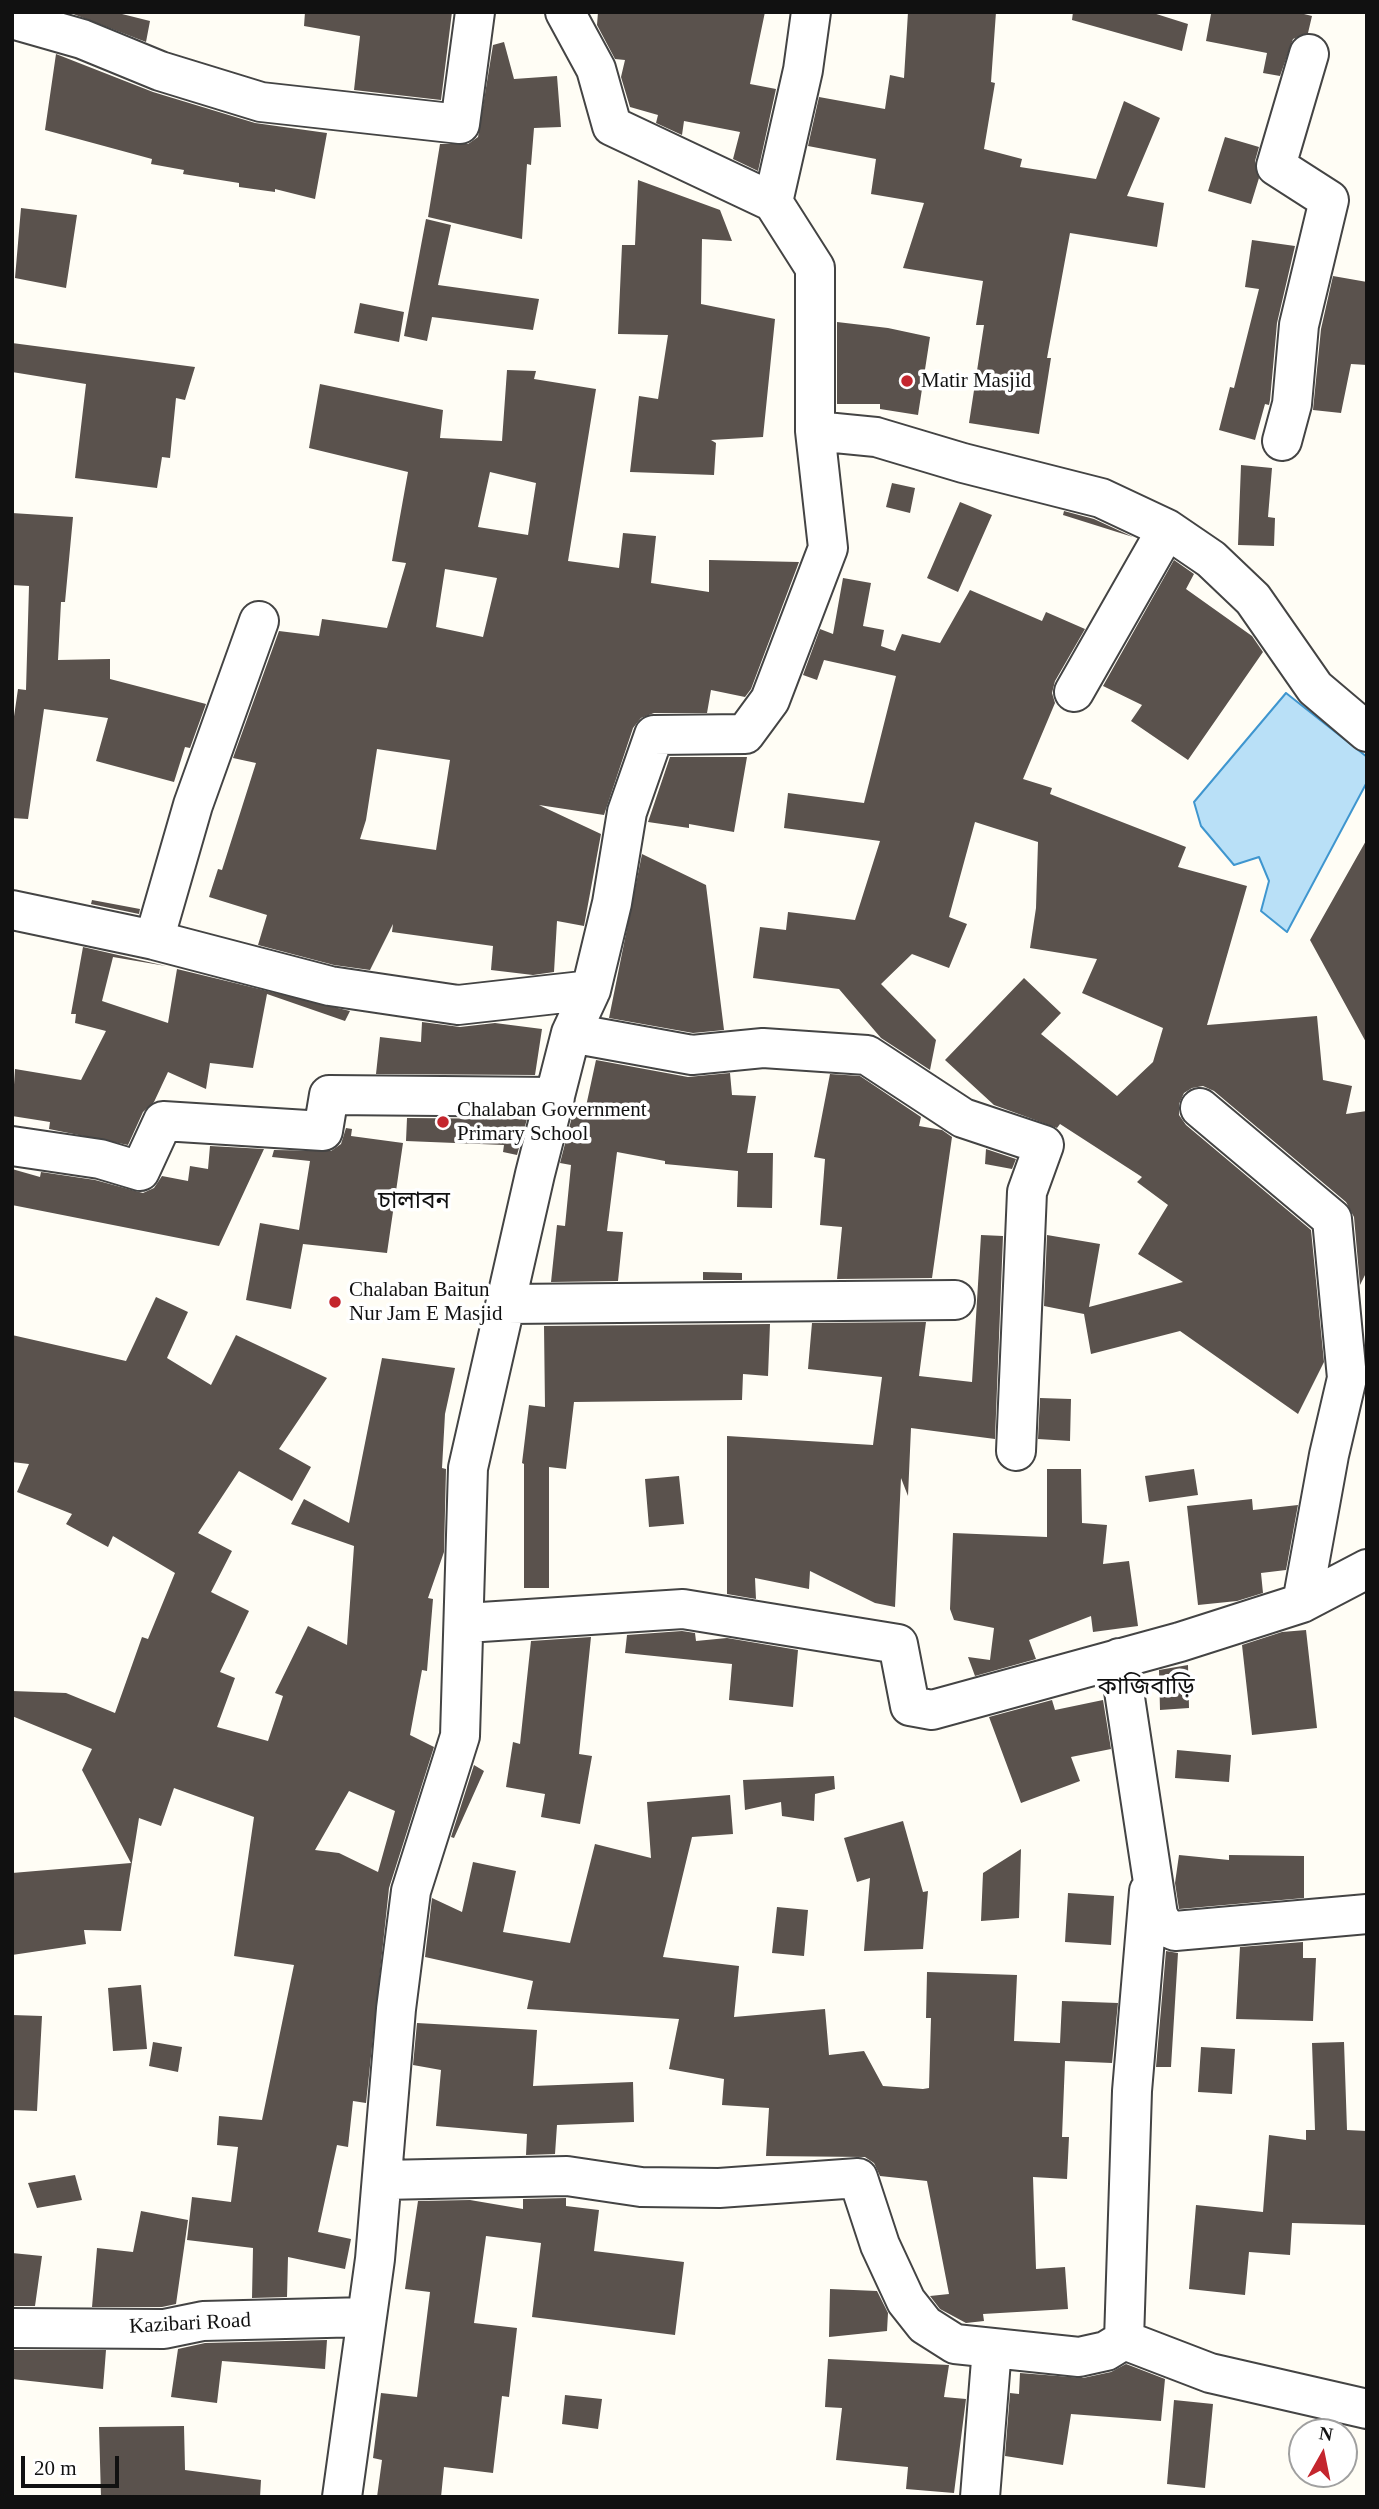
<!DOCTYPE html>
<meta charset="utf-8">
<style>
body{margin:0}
#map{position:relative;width:1379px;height:2509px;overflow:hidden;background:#fffdf5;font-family:"Times New Roman",serif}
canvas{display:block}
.frame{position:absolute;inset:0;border:14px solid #111;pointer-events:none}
.north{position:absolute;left:1288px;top:2418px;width:70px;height:70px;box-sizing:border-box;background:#fff;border:2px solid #a0a0a0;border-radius:50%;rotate:9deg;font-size:19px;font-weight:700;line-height:28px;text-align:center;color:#111}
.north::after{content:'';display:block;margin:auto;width:24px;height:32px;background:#c4262e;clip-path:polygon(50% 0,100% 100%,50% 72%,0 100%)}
.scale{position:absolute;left:21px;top:2456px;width:98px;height:32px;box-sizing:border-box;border:4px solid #111;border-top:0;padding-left:9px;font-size:21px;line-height:24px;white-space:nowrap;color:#111;-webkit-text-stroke:5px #fff;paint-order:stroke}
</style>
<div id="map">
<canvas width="1379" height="2509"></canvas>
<div class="frame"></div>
<div class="north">N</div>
<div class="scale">20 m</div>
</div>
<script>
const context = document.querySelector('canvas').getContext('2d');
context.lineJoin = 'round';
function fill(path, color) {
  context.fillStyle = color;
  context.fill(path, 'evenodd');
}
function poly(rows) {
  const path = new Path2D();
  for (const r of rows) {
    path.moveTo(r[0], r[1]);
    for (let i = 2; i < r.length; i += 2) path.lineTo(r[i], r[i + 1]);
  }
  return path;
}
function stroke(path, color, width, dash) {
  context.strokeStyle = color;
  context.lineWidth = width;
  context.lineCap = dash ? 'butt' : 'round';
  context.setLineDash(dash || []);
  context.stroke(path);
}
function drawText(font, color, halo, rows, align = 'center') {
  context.font = font + ' "Times New Roman","Noto Sans Bengali",serif';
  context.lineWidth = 7;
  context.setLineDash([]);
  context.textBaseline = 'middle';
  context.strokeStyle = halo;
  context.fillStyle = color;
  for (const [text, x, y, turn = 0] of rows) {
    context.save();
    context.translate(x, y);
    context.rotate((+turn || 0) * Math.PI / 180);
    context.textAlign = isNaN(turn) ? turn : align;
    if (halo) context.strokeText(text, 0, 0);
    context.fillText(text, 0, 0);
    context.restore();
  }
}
const water = poly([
 [1286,693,1367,757,1367,782,1287,932,1261,911,1269,881,1259,857,1234,865,1201,826,1194,802,1286,693]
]);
const building = poly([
 [68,12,114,12,150,21,146,42],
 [305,12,452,12,441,100,354,90,360,36,304,26],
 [598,12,765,12,750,84,776,89,758,171,733,159,740,132,684,121,682,135,656,123,658,115,630,107,621,77,625,60,615,59,597,25],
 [908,12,996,12,991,82,995,83,984,149,1022,159,1020,167,1096,179,1124,101,1160,118,1127,196,1164,203,1157,247,1070,233,1047,358,1051,358,1039,434,969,423,984,325,976,325,983,281,903,268,924,203,871,194,876,159,808,146,819,97,885,109,890,75,904,78],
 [1073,12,1150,12,1188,24,1182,51,1072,20],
 [1296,12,1312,16,1308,33,1293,39,1280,76,1263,73,1267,53,1206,41,1211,14],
 [504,42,514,79,557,76,561,127,534,128,531,165,527,164,522,239,428,217,440,144,468,144,478,137,493,45],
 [56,54,153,92,255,123,327,133,315,199,275,189,275,192,239,187,239,183,183,174,184,170,151,164,152,159,45,130],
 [1225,137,1259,147,1255,161,1259,178,1251,204,1208,191],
 [638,180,720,210,732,241,702,239,701,304,775,319,763,437,711,440,716,443,714,475,630,472,639,396,658,399,668,335,618,334,622,245,635,245],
 [21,208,77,215,66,288,15,278],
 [426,219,451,225,438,285,539,299,533,330,432,317,427,341,404,336],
 [1252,240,1295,246,1277,323,1270,400,1269,405,1265,404,1255,440,1219,430,1230,387,1234,388,1259,289,1245,287],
 [1333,276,1367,282,1367,365,1351,364,1341,413,1313,410,1321,329],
 [360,303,404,312,399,342,354,333],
 [837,322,888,328,930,337,918,415,880,409,880,404,837,404],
 [12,343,195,367,185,400,176,398,170,458,162,457,157,488,75,478,86,384,12,372],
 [507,370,536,371,534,379,596,389,568,561,619,568,623,533,656,536,651,583,709,592,709,560,799,562,751,689,745,697,711,690,707,713,654,713,641,718,633,728,604,815,539,805,601,834,584,926,557,921,554,972,533,975,491,970,493,946,392,932,393,924,370,970,334,965,258,945,267,915,209,897,218,869,222,870,256,763,233,758,279,631,319,636,322,619,387,628,406,563,392,561,408,472,309,448,320,384,443,410,440,438,502,441],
 [490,472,536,483,528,535,478,527],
 [445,569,497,578,483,637,436,627],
 [377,749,450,760,436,850,360,839,366,820],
 [1241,465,1272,468,1268,517,1275,518,1274,546,1238,545],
 [892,483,915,488,910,513,886,507],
 [960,502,992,515,958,592,927,578],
 [1064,511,1094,519,1133,537,1063,515],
 [12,513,73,517,65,602,61,602,58,660,110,659,110,679,206,704,190,748,185,747,174,782,96,761,108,718,44,709,28,819,12,818,12,730,18,689,26,690,29,586,12,585],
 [1174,560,1194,574,1186,589,1252,636,1263,652,1188,760,1131,721,1142,705,1103,686],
 [843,578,871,583,863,626,884,630,881,646,895,651,902,634,940,643,970,590,1042,621,1046,612,1085,629,1055,681,1052,693,1055,703,1023,779,1052,788,1050,794,1186,847,1178,867,1247,886,1207,1025,1317,1016,1323,1080,1352,1086,1346,1114,1367,1111,1367,1271,1360,1285,1354,1217,1346,1202,1214,1091,1203,1086,1192,1088,1184,1093,1179,1104,1179,1115,1186,1125,1311,1230,1324,1362,1298,1414,1180,1331,1091,1354,1084,1314,1044,1306,1047,1235,1100,1244,1089,1307,1183,1282,1138,1254,1168,1205,1137,1182,1142,1177,1060,1124,1057,1128,994,1105,945,1060,1024,978,1061,1013,1041,1034,1117,1096,1153,1062,1163,1028,1082,993,1097,959,1030,948,1036,908,1038,842,975,822,949,917,967,924,949,968,912,954,881,984,936,1040,930,1070,881,1038,839,989,753,978,760,927,786,930,788,912,855,920,880,841,784,828,788,793,864,803,896,676,824,660,817,680,803,675,820,629,833,634],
 [670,757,747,757,734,832,689,824,689,828,648,822],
 [1367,839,1367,1044,1310,940],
 [642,854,706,885,724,1030,693,1033,609,1018],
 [92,900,140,909,139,914,91,904],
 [83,947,166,966,113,957,102,1001,168,1023,177,969,350,1011,345,1021,267,994,253,1068,210,1063,206,1089,168,1072,154,1102,143,1112,128,1145,49,1129,50,1122,12,1116,15,1069,81,1080,106,1031,75,1023,76,1014,71,1014],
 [422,1022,460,1027,495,1023,542,1029,535,1075,376,1074,380,1037,421,1042],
 [596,1060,688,1077,730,1073,732,1095,756,1096,747,1153,773,1153,772,1208,737,1207,738,1171,665,1164,665,1161,617,1152,607,1231,623,1232,618,1281,551,1282,557,1225,565,1226,571,1165,560,1163,574,1109,585,1111],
 [830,1074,860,1076,921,1117,919,1126,942,1130,952,1137,932,1278,837,1279,842,1227,820,1225,825,1159,814,1157],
 [407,1118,527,1119,517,1155,503,1152,504,1145,406,1141],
 [346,1128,352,1129,351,1136,403,1143,387,1253,303,1244,291,1309,246,1300,260,1223,299,1230,310,1161,272,1157,274,1150,331,1151,341,1144],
 [210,1146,264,1149,219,1246,12,1205,12,1169,40,1177,41,1172,95,1180,143,1193,154,1188,162,1176,188,1181,190,1166,208,1169],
 [986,1149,1016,1159,1012,1169,985,1164],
 [981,1235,1003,1236,995,1439,911,1428,908,1496,901,1478,895,1607,875,1603,810,1571,809,1589,755,1578,756,1599,727,1594,727,1436,873,1445,882,1377,808,1369,812,1323,926,1322,919,1376,972,1382],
 [703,1272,742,1273,742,1280,703,1280],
 [156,1297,188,1312,167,1358,211,1385,236,1335,327,1378,279,1449,311,1467,292,1501,239,1471,198,1533,232,1551,211,1592,249,1611,220,1672,235,1678,217,1727,268,1741,283,1696,275,1693,308,1626,347,1645,354,1546,291,1524,304,1499,349,1523,382,1358,455,1368,445,1414,442,1468,446,1469,444,1552,428,1598,433,1599,427,1671,422,1670,410,1735,434,1747,389,1888,366,2103,353,2101,348,2147,337,2145,318,2232,351,2239,345,2269,288,2257,287,2297,252,2298,253,2248,187,2240,192,2197,231,2202,238,2147,217,2145,219,2116,262,2120,294,1965,234,1956,254,1817,174,1788,161,1826,139,1818,121,1931,84,1930,86,1944,12,1955,12,1873,131,1863,82,1770,92,1749,12,1716,12,1691,66,1693,115,1713,142,1637,148,1639,175,1573,113,1536,108,1547,66,1524,72,1514,17,1492,29,1464,12,1462,12,1335,126,1361],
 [349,1791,395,1811,378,1872,339,1853,315,1850],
 [770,1324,768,1376,743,1374,742,1400,574,1402,566,1469,549,1467,549,1588,524,1588,524,1464,522,1463,529,1405,545,1407,544,1326],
 [1040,1398,1071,1399,1070,1441,1038,1439],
 [1047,1469,1081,1469,1082,1523,1107,1525,1103,1564,1129,1561,1138,1626,1093,1632,1091,1616,1029,1640,1036,1659,975,1676,968,1657,990,1660,994,1628,954,1620,950,1609,953,1533,1047,1537],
 [1194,1469,1198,1495,1149,1502,1145,1476],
 [679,1476,684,1524,649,1527,645,1479],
 [1252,1499,1253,1510,1298,1505,1286,1570,1261,1573,1263,1593,1237,1601,1198,1605,1187,1506],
 [1306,1630,1317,1728,1252,1735,1242,1645,1282,1632],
 [682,1631,695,1633,696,1641,727,1638,798,1650,793,1707,729,1700,732,1664,625,1653,627,1635],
 [591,1637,579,1754,592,1756,580,1824,541,1817,545,1794,506,1787,513,1742,520,1744,531,1641],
 [1188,1665,1189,1708,1160,1710,1159,1670],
 [1052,1700,1055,1710,1103,1700,1111,1749,1071,1757,1080,1781,1021,1803,989,1717],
 [1177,1750,1231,1755,1229,1782,1175,1778],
 [474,1765,484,1771,454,1838,451,1837],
 [834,1776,835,1789,815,1794,814,1821,782,1816,781,1802,745,1810,743,1780],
 [730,1795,733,1834,692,1837,663,1957,739,1966,734,2017,825,2009,829,2055,864,2051,883,2086,923,2089,929,2088,931,2018,926,2018,927,1972,1017,1975,1014,2041,1060,2043,1062,2001,1118,2003,1112,2063,1065,2061,1062,2137,1069,2137,1067,2179,1033,2177,1036,2269,1065,2267,1068,2309,983,2314,984,2321,966,2323,940,2309,930,2296,949,2294,927,2181,880,2176,874,2163,865,2157,766,2156,769,2108,722,2105,724,2079,669,2069,679,2019,527,2009,533,1981,425,1957,432,1898,462,1912,473,1862,516,1871,503,1932,570,1943,595,1844,651,1858,647,1802],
 [903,1821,923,1892,928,1891,923,1949,864,1951,870,1878,857,1882,844,1838],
 [1021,1849,1019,1918,981,1921,983,1873],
 [1179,1855,1229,1860,1229,1855,1304,1856,1304,1898,1179,1909,1175,1883],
 [1068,1893,1114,1896,1111,1945,1065,1942],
 [777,1907,808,1910,804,1956,772,1953],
 [1303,1942,1303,1958,1316,1958,1313,2021,1236,2019,1240,1947],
 [1166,1951,1178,1953,1171,2067,1156,2067],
 [141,1985,147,2049,113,2051,108,1988],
 [12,2015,42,2016,37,2111,12,2110],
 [417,2023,537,2030,533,2086,633,2082,634,2122,557,2125,555,2154,526,2155,527,2134,436,2126,441,2070,413,2065],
 [153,2042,182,2047,178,2072,149,2066],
 [1344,2042,1347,2130,1367,2131,1367,2225,1292,2223,1290,2255,1249,2252,1245,2295,1189,2289,1196,2205,1263,2212,1269,2135,1306,2140,1306,2130,1315,2130,1312,2043],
 [1201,2047,1235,2049,1232,2094,1198,2092],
 [75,2175,82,2200,37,2208,28,2183],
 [566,2198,566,2206,599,2210,594,2251,684,2262,675,2335,532,2317,541,2243,486,2236,474,2323,517,2328,509,2397,502,2396,493,2473,444,2467,441,2497,377,2497,382,2460,373,2458,381,2393,417,2397,430,2292,405,2289,418,2201,470,2200,523,2209,523,2199],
 [141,2211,188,2220,176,2304,162,2307,92,2307,97,2248,133,2252],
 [12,2253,42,2256,35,2306,12,2306],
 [830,2289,877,2291,888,2313,887,2331,829,2337],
 [327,2340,325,2369,222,2361,217,2403,171,2397,178,2349,205,2343],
 [12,2350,106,2350,103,2389,12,2379],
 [828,2359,949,2365,944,2397,966,2399,954,2493,906,2489,908,2467,836,2460,842,2408,825,2407],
 [1126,2364,1165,2379,1161,2421,1071,2414,1063,2465,1005,2456,1010,2393,1019,2394,1020,2373,1083,2378,1111,2372],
 [565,2395,602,2399,598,2429,562,2424],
 [1174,2400,1213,2404,1205,2488,1167,2484],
 [184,2426,185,2470,261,2480,260,2497,101,2497,99,2427]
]);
const minor = poly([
 [565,12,596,69,612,126,773,202,815,268,815,431,876,437,963,463,1101,498,1167,529,1211,559,1253,599,1315,688,1367,732],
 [12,19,82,39,160,71,261,102,460,124,475,12],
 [773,202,803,70,811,12],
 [1282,441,1292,404,1299,325,1329,200,1276,166,1309,54],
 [1074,692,1167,529],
 [12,910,154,940,330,986,458,1005,591,990],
 [154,940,193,805,259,621],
 [571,1033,692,1055,763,1048,867,1055,963,1118,1044,1145,1027,1192,1016,1451],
 [1200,1108,1332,1219,1347,1378,1329,1455,1302,1603],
 [12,1146,100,1159,140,1171,163,1121,323,1131,329,1095,555,1097],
 [507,1304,955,1300],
 [466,1623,683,1609,898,1644,910,1706,932,1710,1180,1642,1302,1603,1367,1569],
 [1119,1658,1158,1915,1164,1926,1175,1931,1367,1914],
 [383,2180,567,2176,641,2187,719,2188,858,2178,880,2245,906,2301,925,2325,955,2344,1079,2357,1106,2351,1124,2340],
 [12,2328,164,2329,203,2321,367,2317],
 [1124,2340,1132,2091,1149,1891],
 [1124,2340,1210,2373,1367,2409],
 [342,2497,375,2259,396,2009,411,1891,460,1736,468,1468,535,1174,571,1033,591,990,612,903,627,812,654,735,745,734,770,700,828,548,815,431],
 [980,2497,992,2348]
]);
const markers = [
 [907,381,7,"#c4262e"],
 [443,1122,7,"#c4262e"],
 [335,1302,7,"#c4262e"]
];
const poiNames = [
 ["Matir Masjid",921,381],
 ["Chalaban Government",457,1110],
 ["Primary School",457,1134],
 ["Chalaban Baitun",349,1290],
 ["Nur Jam E Masjid",349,1314]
];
const streetNames = [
 ["Kazibari Road",190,2324,-3]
];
const quarterNames = [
 ["চালাবন",414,1202],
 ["কাজিবাড়ি",1146,1688]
];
fill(water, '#b9e0f7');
stroke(water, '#3f96cf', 2);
fill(building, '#5a524d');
stroke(minor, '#444', 42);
stroke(minor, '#fff', 38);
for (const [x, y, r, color] of markers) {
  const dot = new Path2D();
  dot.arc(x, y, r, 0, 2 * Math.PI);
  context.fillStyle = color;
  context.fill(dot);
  stroke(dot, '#fff', 2.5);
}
drawText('21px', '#111', '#fff', poiNames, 'left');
drawText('21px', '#111', '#fff', streetNames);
drawText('24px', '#111', '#fff', quarterNames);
</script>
